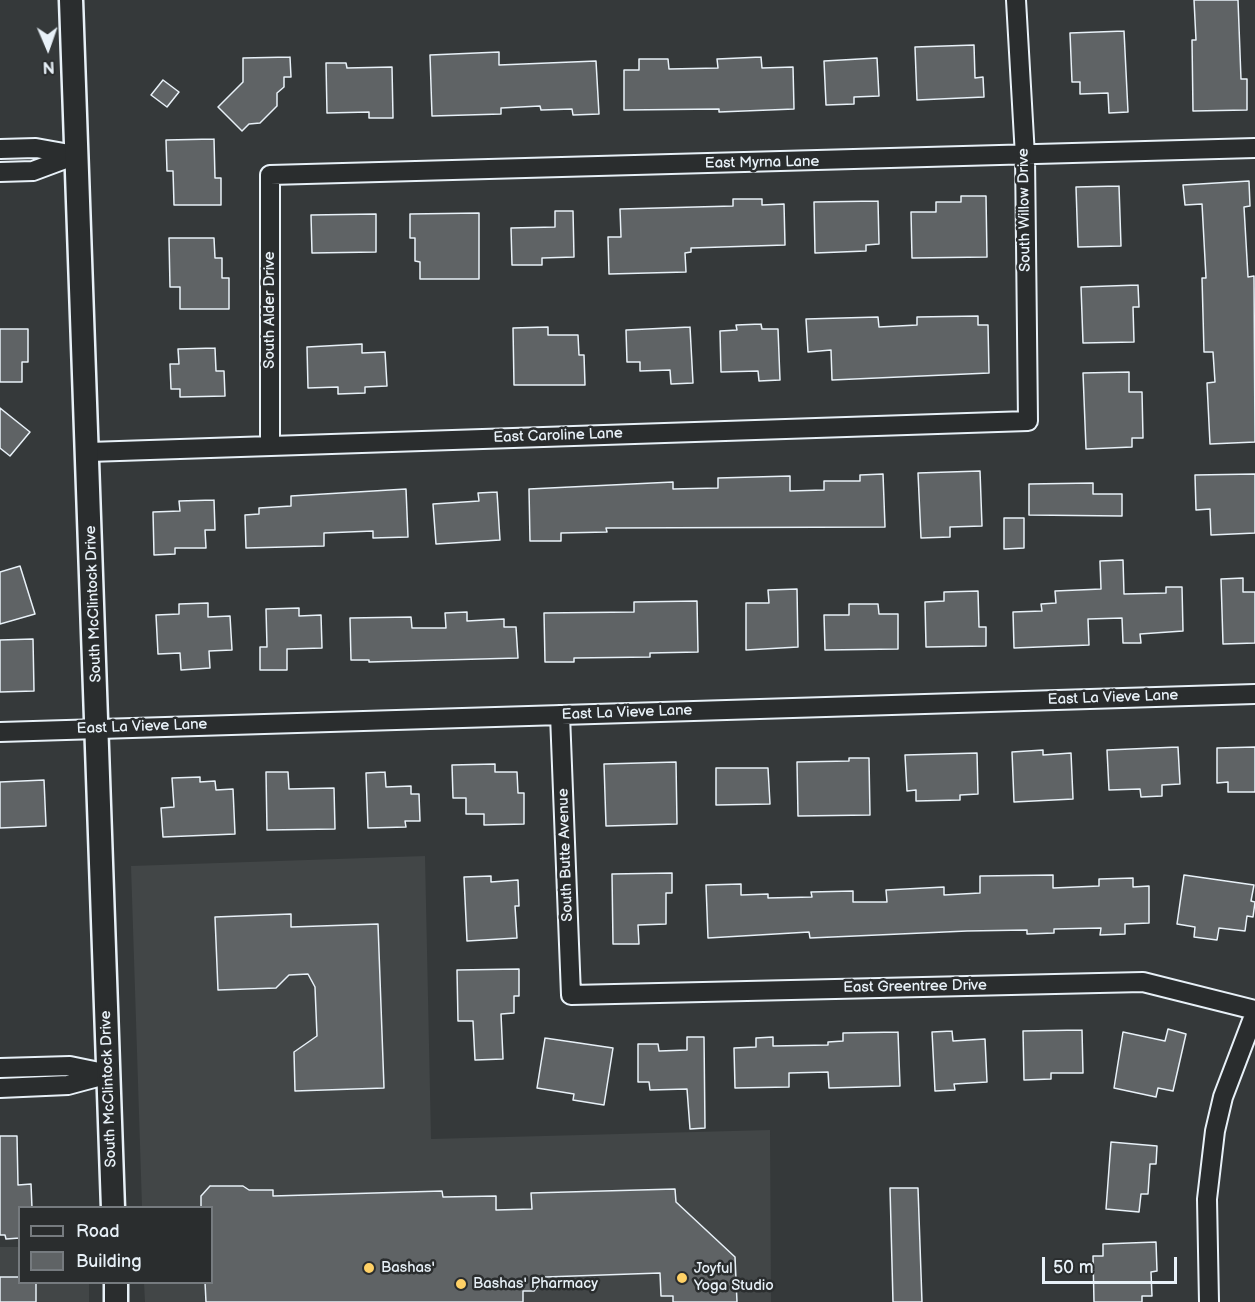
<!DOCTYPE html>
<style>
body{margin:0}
#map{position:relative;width:1255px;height:1302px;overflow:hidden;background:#35393a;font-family:"Balsamiq Sans",sans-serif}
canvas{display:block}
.legend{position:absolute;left:18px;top:1206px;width:195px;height:78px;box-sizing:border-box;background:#2a2d2e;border:2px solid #767b7f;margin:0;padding:8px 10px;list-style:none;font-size:18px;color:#e8f1f8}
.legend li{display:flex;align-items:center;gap:12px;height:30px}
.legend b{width:30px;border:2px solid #767b7f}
.north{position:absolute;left:18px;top:18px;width:60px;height:60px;-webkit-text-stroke:4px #2a2d2e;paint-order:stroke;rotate:178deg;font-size:16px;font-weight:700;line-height:24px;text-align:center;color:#e8f1f8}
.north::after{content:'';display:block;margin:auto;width:21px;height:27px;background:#e8f1f8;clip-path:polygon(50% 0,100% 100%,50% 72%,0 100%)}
.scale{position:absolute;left:1042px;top:1257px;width:135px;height:27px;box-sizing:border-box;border:3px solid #e8f1f8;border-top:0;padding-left:8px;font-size:18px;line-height:21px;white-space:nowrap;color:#e8f1f8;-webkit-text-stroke:4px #2a2d2e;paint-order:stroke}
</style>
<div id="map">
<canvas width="1255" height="1302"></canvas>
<ul class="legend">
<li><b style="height:8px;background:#2a2d2e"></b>Road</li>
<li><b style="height:16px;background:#5f6365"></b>Building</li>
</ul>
<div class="north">N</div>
<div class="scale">50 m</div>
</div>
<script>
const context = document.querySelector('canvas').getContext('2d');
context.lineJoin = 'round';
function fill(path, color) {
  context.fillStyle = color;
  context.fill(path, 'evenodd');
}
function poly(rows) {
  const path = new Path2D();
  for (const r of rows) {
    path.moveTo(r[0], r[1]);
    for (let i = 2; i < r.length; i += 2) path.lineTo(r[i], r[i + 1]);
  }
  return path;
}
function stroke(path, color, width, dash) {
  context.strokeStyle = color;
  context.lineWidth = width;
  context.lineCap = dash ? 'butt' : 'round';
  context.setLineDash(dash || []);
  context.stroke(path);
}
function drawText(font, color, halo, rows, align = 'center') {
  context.font = font + ' "Balsamiq Sans",sans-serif';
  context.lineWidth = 5;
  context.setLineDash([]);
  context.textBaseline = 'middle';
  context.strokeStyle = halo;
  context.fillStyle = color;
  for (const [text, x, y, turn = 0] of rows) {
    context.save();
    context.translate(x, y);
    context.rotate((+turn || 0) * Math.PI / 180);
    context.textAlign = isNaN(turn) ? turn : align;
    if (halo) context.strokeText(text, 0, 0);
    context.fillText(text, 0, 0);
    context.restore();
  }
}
const built = poly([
 [425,856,431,1139,770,1130,771,1302,145,1302,144,1283,212,1282,212,1208,142,1207,131,866],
 [0,1247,19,1247,20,1282,89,1283,89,1302,0,1302]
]);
const building = poly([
 [1194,0,1238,0,1241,79,1247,79,1247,110,1193,111,1192,40,1196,40,1194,0],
 [1124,31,1128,112,1109,113,1108,93,1080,94,1080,82,1072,82,1070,33,1124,31],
 [974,45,975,78,983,77,984,97,917,100,915,47,974,45],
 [499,52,499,65,596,61,599,114,573,115,572,109,541,110,540,106,501,108,501,114,432,116,430,55,499,52],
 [290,57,291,77,284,77,284,87,277,93,277,106,260,123,249,124,242,131,218,107,243,82,243,58,290,57],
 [761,57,762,68,793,67,794,109,719,112,719,109,624,110,624,70,639,70,639,59,668,59,669,69,718,68,717,59,761,57],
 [877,58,879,96,854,97,854,104,826,105,824,61,877,58],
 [326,63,346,63,347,68,392,67,393,118,369,118,369,112,327,113,326,63],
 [163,80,179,92,167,107,151,95,163,80],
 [214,139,215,178,221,178,221,205,174,205,173,171,167,171,166,140,214,139],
 [1249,181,1250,206,1244,207,1248,277,1254,276,1255,442,1210,444,1207,383,1215,382,1213,352,1204,352,1202,278,1206,278,1202,204,1185,205,1183,185,1249,181],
 [1119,186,1121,246,1078,247,1076,187,1119,186],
 [961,196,986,196,987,257,912,258,911,212,936,212,936,202,961,202,961,196],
 [733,199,762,199,762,205,784,204,785,245,691,248,691,252,685,253,686,272,609,274,608,237,621,237,620,209,733,206,733,199],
 [878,201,879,244,866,245,866,251,815,253,814,202,878,201],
 [555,211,573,211,574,257,542,258,542,265,512,265,511,228,555,227,555,211],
 [479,213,479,279,420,279,420,262,415,261,415,238,410,238,410,214,479,213],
 [376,214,376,252,312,253,311,215,376,214],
 [169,238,214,238,215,258,222,258,222,278,229,278,229,309,180,309,180,287,170,287,169,238],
 [1138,285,1139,307,1133,307,1134,342,1083,343,1081,287,1138,285],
 [978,316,978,325,988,325,989,373,832,380,831,350,808,352,806,319,878,317,879,327,917,325,917,317,978,316],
 [761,324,762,329,778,329,780,380,759,381,758,371,721,372,720,331,737,330,736,325,761,324],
 [548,327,548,335,578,335,579,355,584,355,585,385,514,385,513,328,548,327],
 [690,327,693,383,671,384,670,370,640,371,640,362,627,362,626,330,690,327],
 [0,329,28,329,28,362,22,362,22,382,0,382,0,329],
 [362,344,362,353,385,352,387,386,365,387,365,393,338,394,338,387,308,388,307,347,362,344],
 [215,348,216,371,224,371,225,396,180,397,180,389,171,389,170,364,179,364,178,349,215,348],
 [1129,372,1129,392,1142,392,1143,438,1132,438,1132,447,1086,449,1083,373,1129,372],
 [0,408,30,432,10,456,0,448,0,408],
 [980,471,982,526,950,527,950,537,921,538,918,473,980,471],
 [883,474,885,527,606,528,607,532,561,533,561,541,530,541,529,489,673,482,673,489,718,488,718,478,790,476,790,491,824,490,824,481,860,481,860,475,883,474],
 [1255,474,1255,533,1211,535,1210,509,1196,510,1195,475,1255,474],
 [1093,483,1093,494,1122,494,1122,516,1029,515,1029,484,1093,483],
 [406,489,408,537,373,538,373,531,324,533,324,546,246,548,245,515,259,514,259,508,291,506,291,496,406,489],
 [497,492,500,540,436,544,433,504,479,501,478,493,497,492],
 [214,500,215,530,205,530,206,548,175,548,175,554,154,555,153,512,180,511,179,501,214,500],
 [1004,518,1024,518,1024,548,1004,549,1004,518],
 [1123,560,1124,594,1166,593,1166,587,1182,587,1183,631,1140,634,1141,643,1123,643,1122,618,1088,619,1089,645,1014,648,1013,612,1042,611,1041,604,1056,603,1055,591,1101,589,1100,561,1123,560],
 [20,566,35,614,0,624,0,572,20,566],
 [1243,578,1243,592,1255,592,1255,643,1223,644,1221,579,1243,578],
 [797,589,798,647,746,650,746,603,769,603,768,590,797,589],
 [978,591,979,627,986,627,986,646,926,647,925,602,944,601,944,592,978,591],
 [697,601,698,652,650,653,650,657,574,658,574,662,545,662,544,613,634,612,634,602,697,601],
 [208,603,208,617,230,616,232,650,209,651,210,668,181,670,180,653,158,654,156,615,179,614,179,604,208,603],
 [849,604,878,604,879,614,898,614,898,649,825,650,824,615,849,615,849,604],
 [299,608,299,616,321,615,322,648,287,649,287,670,260,670,260,647,267,647,266,609,299,608],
 [467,612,467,621,504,619,504,627,516,627,518,658,369,662,369,660,351,660,350,618,411,617,412,628,446,628,445,613,467,612],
 [33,639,34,691,0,692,0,640,33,639],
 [1178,747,1180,784,1162,785,1162,796,1141,797,1140,789,1109,790,1107,750,1178,747],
 [1255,747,1255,792,1228,792,1228,782,1217,783,1217,748,1255,747],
 [1043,750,1043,755,1071,753,1073,799,1014,802,1012,752,1043,750],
 [977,753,978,794,960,795,960,800,916,801,916,790,907,791,905,755,977,753],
 [849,758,869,758,870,815,798,816,797,762,849,761,849,758],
 [676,762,677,824,606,826,604,764,676,762],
 [495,764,495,772,517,772,518,793,524,793,524,824,484,825,484,814,466,814,466,798,453,798,452,765,495,764],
 [716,768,768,768,770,804,716,805,716,768],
 [266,772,288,772,289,789,334,788,335,829,267,830,266,772],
 [385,772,386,787,411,786,411,794,419,794,420,821,405,821,406,827,368,828,366,773,385,772],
 [200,777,200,782,215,781,216,790,233,789,235,834,163,837,161,808,174,807,172,778,200,777],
 [44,780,46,826,0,828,0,782,44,780],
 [672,873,672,893,666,893,666,924,638,925,639,944,613,944,612,874,672,873],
 [1053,875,1053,888,1099,886,1099,879,1133,878,1133,887,1149,886,1149,923,1125,924,1125,934,1100,935,1101,928,1054,929,1054,933,1027,934,1027,930,967,931,810,938,809,932,708,938,706,885,741,884,741,895,768,894,768,898,812,897,811,892,853,891,853,902,887,902,886,890,944,887,944,895,980,893,980,876,1053,875],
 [1184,875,1254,885,1251,901,1255,902,1253,917,1247,916,1245,931,1219,928,1217,940,1194,937,1195,927,1177,924,1184,875],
 [491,876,491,882,518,880,519,906,515,906,517,938,467,941,464,877,491,876],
 [291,914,291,927,378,924,384,1088,295,1091,294,1052,317,1036,315,987,308,974,289,975,276,988,218,990,215,917,291,914],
 [519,969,519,996,514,996,514,1013,501,1014,503,1059,475,1060,473,1021,458,1021,457,970,519,969],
 [1168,1029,1186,1034,1173,1091,1158,1088,1156,1097,1114,1088,1123,1032,1165,1041,1168,1029],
 [1082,1030,1083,1073,1051,1073,1051,1079,1024,1080,1023,1031,1082,1030],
 [952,1031,953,1041,985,1039,987,1082,954,1084,955,1090,935,1091,932,1032,952,1031],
 [898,1032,900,1086,829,1088,828,1072,789,1073,789,1087,735,1088,734,1048,756,1047,756,1038,773,1037,773,1046,828,1045,828,1042,843,1041,843,1033,898,1032],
 [687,1037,704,1037,705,1128,690,1129,687,1089,650,1090,649,1082,638,1082,638,1044,658,1044,659,1051,687,1050,687,1037],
 [545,1038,613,1048,604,1105,573,1100,574,1094,537,1088,545,1038],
 [0,1136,17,1136,18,1185,31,1184,32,1208,20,1208,20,1238,6,1239,5,1235,0,1235,0,1136],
 [1111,1142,1157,1146,1156,1164,1150,1164,1148,1194,1141,1194,1139,1212,1106,1209,1111,1142],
 [210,1186,243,1186,249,1190,273,1190,273,1196,442,1191,443,1197,496,1196,496,1210,532,1209,531,1193,675,1189,676,1202,735,1257,737,1302,673,1302,673,1296,661,1296,660,1273,545,1277,534,1291,523,1291,523,1302,206,1302,205,1282,212,1282,212,1208,201,1208,201,1196,210,1186],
 [890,1188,918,1188,922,1302,893,1302,890,1188],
 [1156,1242,1157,1271,1151,1272,1152,1296,1142,1296,1142,1302,1094,1302,1093,1256,1103,1256,1103,1244,1156,1242],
 [0,1277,20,1277,20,1282,36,1282,36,1302,0,1302,0,1277]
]);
const minor = poly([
 [0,149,36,148,75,155],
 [0,172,33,171,76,155],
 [270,445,270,175,1255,148],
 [89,452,1028,421,1025,156,1016,0],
 [560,715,571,995,1143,982,1255,1010],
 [0,732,1255,694],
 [0,1068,70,1066,104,1073],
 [0,1088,68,1085,109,1074],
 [1209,1302,1207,1199,1215,1131,1223,1097,1255,1013]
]);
const major = poly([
 [71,0,113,1208],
 [116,1282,116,1302]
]);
const markers = [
 [369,1268,6,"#ffd166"],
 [682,1278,6,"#ffd166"],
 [461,1284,6,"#ffd166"]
];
const streetNames = [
 ["East Myrna Lane",762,163,-1],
 ["South Willow Drive",1025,210,-91],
 ["South Alder Drive",270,310,-90],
 ["East Caroline Lane",558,436,-2],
 ["South McClintock Drive",94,604,-92],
 ["East La Vieve Lane",1113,698,-2],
 ["East La Vieve Lane",627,713,-2],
 ["East La Vieve Lane",142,727,-2],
 ["South Butte Avenue",566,855,-92],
 ["East Greentree Drive",915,987,-1],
 ["South McClintock Drive",109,1089,-92]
];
const poiNames = [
 ["Bashas'",381,1268],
 ["Joyful",694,1269],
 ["Yoga Studio",694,1286],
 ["Bashas' Pharmacy",473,1284]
];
fill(built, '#424647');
fill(building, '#5f6365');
stroke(building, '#e8f1f8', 1.5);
stroke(minor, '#e8f1f8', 22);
stroke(major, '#e8f1f8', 27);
stroke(minor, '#2a2d2e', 18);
stroke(major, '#2a2d2e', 22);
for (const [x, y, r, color] of markers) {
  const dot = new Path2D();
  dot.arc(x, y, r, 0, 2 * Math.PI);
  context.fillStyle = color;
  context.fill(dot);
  stroke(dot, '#2a2d2e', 2);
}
drawText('15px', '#e8f1f8', '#2a2d2e', streetNames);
drawText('15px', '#e8f1f8', '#2a2d2e', poiNames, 'left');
</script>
